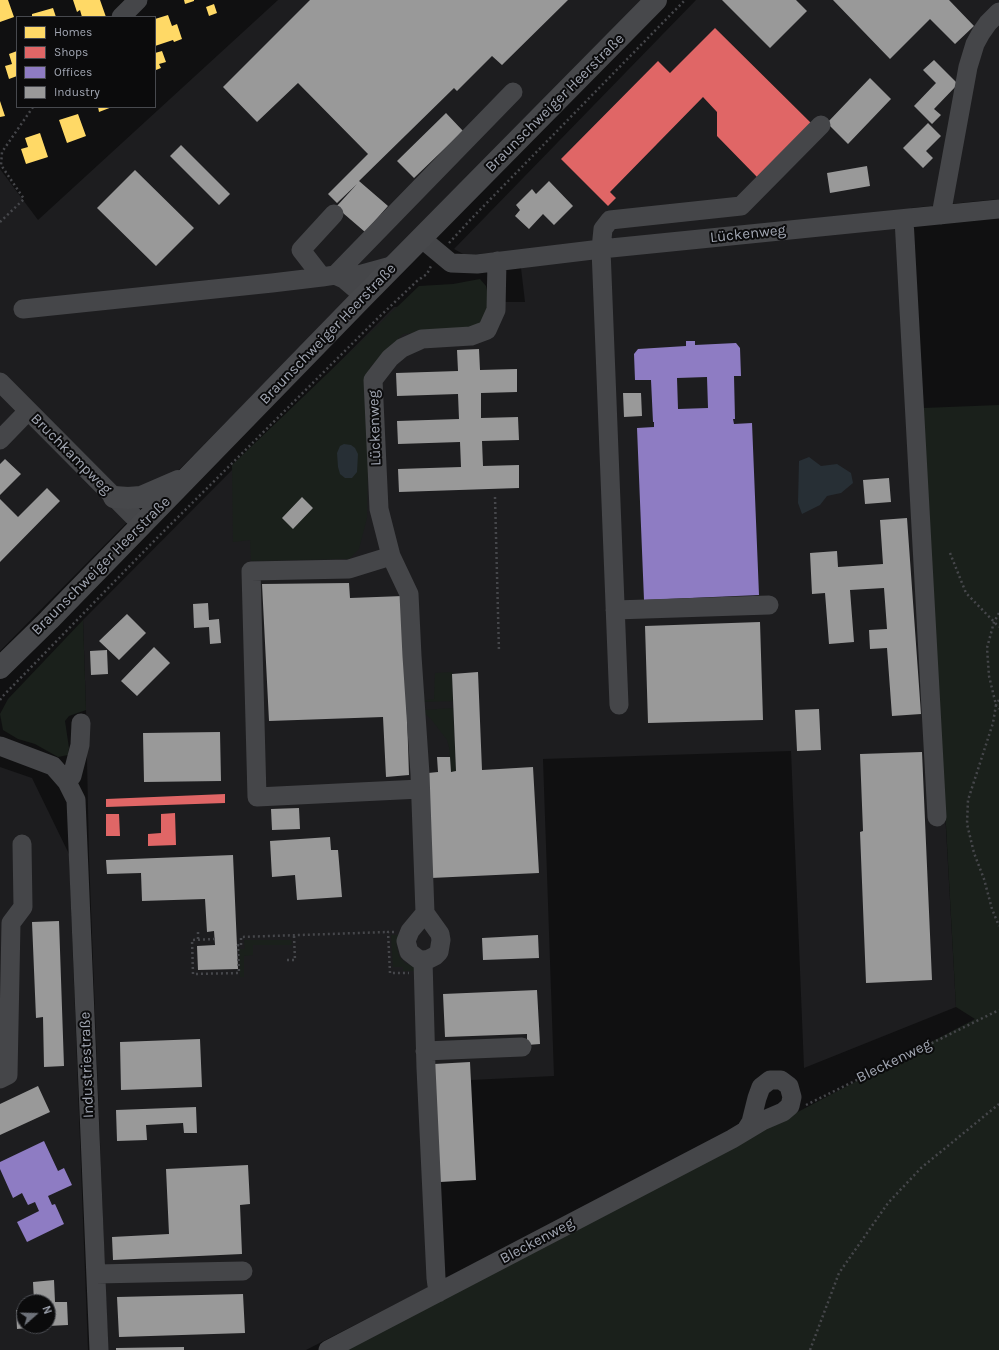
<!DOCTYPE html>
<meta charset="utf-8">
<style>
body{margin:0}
#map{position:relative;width:999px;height:1350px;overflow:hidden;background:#101011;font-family:Karla,sans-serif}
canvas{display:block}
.legend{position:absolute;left:16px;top:16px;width:140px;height:92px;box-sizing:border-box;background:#0b0b0c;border:1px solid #47494e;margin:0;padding:5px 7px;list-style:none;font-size:12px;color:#a1a6b2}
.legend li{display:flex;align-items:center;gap:8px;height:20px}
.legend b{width:20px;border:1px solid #47494e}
.north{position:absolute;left:16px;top:1294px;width:40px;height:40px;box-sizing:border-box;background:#0b0b0c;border:1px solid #47494e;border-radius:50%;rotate:70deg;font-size:11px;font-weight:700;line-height:16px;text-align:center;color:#a1a6b2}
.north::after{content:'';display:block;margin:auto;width:14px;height:18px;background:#6e727a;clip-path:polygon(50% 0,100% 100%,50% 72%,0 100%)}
</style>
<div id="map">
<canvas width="999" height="1350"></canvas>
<ul class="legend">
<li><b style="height:11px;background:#ffd966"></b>Homes</li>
<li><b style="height:11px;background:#e06666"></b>Shops</li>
<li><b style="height:11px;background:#8e7cc3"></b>Offices</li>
<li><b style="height:11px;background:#999"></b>Industry</li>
</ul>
<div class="north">N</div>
</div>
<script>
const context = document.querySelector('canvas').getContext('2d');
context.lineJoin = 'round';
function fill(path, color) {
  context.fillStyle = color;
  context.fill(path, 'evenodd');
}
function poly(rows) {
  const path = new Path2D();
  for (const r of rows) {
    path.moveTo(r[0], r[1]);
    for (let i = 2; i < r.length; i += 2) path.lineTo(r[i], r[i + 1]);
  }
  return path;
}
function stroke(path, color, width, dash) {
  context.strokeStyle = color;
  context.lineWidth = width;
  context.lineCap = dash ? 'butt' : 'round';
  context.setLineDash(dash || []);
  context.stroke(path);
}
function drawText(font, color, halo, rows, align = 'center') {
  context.font = font + ' Karla,sans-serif';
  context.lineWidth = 4;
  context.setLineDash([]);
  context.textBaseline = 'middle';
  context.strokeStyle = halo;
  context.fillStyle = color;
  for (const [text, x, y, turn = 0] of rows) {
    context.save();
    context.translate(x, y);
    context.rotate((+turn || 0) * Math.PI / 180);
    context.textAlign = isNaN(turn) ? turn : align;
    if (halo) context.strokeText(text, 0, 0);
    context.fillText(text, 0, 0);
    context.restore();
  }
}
const built = poly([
 [278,0,643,0,0,651,0,169,38,220],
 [696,0,999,0,999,199,911,208,956,1007,804,1068,791,751,543,759,554,1076,471,1080,470,1063,434,1064,430,1281,427,1288,306,1350,108,1350,89,857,86,710,83,620,394,307,496,302,525,302,519,251,465,255,454,249],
 [0,767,32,778,69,854,88,1350,0,1350],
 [24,1302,48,1302,48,1326,24,1326]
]);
const green = poly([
 [480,279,486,286,489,299,485,320,475,327,403,334,370,367,367,518,359,549,349,559,251,561,250,540,233,542,232,465,419,286,453,284],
 [999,405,999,1350,344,1350,975,1019,956,1007,923,408],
 [83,620,86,710,69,716,65,721,69,748,68,755,58,757,35,744,18,739,3,730,0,714,8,699],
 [452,672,453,701,420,702,420,701,434,699,435,673],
 [453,708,456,771,451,772,449,747,447,740,431,719,425,714,423,710],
 [391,935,399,935,396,944,399,956,405,963,416,968,417,971,403,971,403,967,393,967],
 [244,940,291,940,292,945,253,945,253,955,244,956,244,977,240,977,239,949,245,949]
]);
const water = poly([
 [344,444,351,445,355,448,358,454,357,472,352,478,345,478,340,474,338,467,337,453,340,446],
 [809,457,821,466,837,464,851,473,853,483,841,493,827,496,820,505,802,514,798,503,799,461]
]);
const homes = poly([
 [0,0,8,0,14,17,0,22],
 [73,0,100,0,106,17,82,17,80,10,77,12],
 [184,0,194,0,194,1,185,4],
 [214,4,217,13,209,16,206,7],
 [53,8,56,17,32,17,32,14],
 [168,15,172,26,177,24,182,39,174,42,173,40,155,46,155,19],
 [17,51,17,76,9,79,5,66,12,64,9,54],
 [162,51,166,62,159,64,161,68,156,70,155,53],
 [0,101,5,116,0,117],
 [98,107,112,107,99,112],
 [78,114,86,136,67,143,59,120],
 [40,133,48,157,26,164,21,149,28,147,25,138]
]);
const shops = poly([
 [715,28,811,123,757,177,717,136,717,112,703,97,610,192,616,198,608,206,561,159,658,61,670,73],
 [225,794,225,803,106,807,106,799],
 [175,813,176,845,148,846,148,834,161,833,161,814],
 [106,814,119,814,120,836,106,836]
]);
const offices = poly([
 [686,341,695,341,695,345,736,343,740,348,741,376,734,376,735,419,733,419,734,424,752,423,759,595,644,600,637,428,654,427,654,422,653,422,651,380,635,380,634,354,638,349,686,346],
 [707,377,708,408,678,409,677,378],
 [44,1141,58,1171,64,1168,72,1185,48,1196,52,1205,55,1204,64,1224,27,1242,17,1222,39,1211,35,1202,28,1205,22,1193,13,1198,0,1169,0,1162]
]);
const industry = poly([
 [310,0,568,0,502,65,492,56,457,91,454,88,359,181,388,206,365,232,336,207,357,184,337,203,328,194,368,154,298,83,257,122,223,87],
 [722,0,796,0,807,11,770,48],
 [833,0,949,0,974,26,955,44,930,19,890,59],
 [934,60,958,84,934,109,941,115,932,124,914,106,936,83,923,70],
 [870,78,891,99,848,144,827,123],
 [446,113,463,131,414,178,397,161],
 [928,123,941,136,926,151,933,158,923,168,903,148],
 [181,145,230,194,219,205,170,156],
 [867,166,870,186,830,193,827,173],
 [135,170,194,228,156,266,97,208],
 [549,181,573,206,554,225,543,214,529,229,515,216,520,210,516,205,532,189,536,194],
 [479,349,480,370,517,369,517,392,481,393,481,418,518,417,519,440,482,441,483,466,519,465,519,488,399,492,398,469,461,467,460,442,398,444,397,421,459,419,458,394,397,396,396,373,458,371,457,350],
 [623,393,641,393,642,416,624,417],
 [5,459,21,474,0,495,0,464],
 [889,478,891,502,865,504,863,480],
 [47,488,60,501,0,562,0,499,18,517],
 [302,497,313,508,293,529,282,518],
 [907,518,921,714,892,716,887,648,870,649,869,630,887,629,884,588,850,590,854,642,829,644,825,593,812,594,810,553,837,551,838,567,883,564,880,520],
 [349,583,350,598,403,596,409,775,386,777,383,717,269,721,262,584],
 [208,603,209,620,219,619,221,643,210,644,209,627,194,628,193,604],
 [127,614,146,633,119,660,99,641],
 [760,622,763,720,648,723,645,626],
 [154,647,170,663,137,696,121,681],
 [107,650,108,674,91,675,90,651],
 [478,672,482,770,533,767,539,873,431,878,428,773,438,772,437,757,450,757,451,772,456,771,452,674],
 [819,709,821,750,797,751,795,710],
 [220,732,221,781,144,782,143,733],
 [922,752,932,980,866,983,860,832,863,831,860,754],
 [299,808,300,829,272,830,271,809],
 [330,837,331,850,338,850,342,897,297,900,295,875,272,877,270,841],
 [233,855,238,969,198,970,197,946,215,945,214,931,207,932,205,899,142,901,141,873,107,874,106,860],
 [59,921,64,1066,44,1067,43,1017,36,1018,32,922],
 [538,935,539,958,483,960,482,938],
 [537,990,540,1044,527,1045,527,1034,445,1037,443,994],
 [200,1039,202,1087,121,1090,120,1042],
 [470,1062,476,1180,440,1182,434,1064],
 [38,1086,50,1112,0,1135,0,1104],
 [196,1107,197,1133,184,1133,183,1123,146,1125,147,1140,117,1141,116,1110],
 [248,1165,250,1204,240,1205,242,1254,113,1260,112,1237,169,1234,166,1169],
 [54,1280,55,1302,67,1302,68,1325,48,1326,48,1302,34,1302,33,1282],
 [243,1294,245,1333,119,1337,117,1297],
 [24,1309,24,1326,37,1326,37,1327,17,1329,16,1310],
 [184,1347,184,1350,116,1350,116,1348]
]);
const path = poly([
 [0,222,24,199,1,165,2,152,33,107],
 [449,243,472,218,685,0],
 [495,497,499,652],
 [950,553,966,593,999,627],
 [999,613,994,622,987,648,989,676,996,705,993,723,968,800,967,824,974,853,984,879,992,909,999,926],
 [0,700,2,697,155,540,377,319,417,281,427,274,431,266],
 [999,700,996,705,999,709],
 [198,932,198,940],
 [394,932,388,932,390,973,409,973],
 [215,939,192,940,193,974,239,973,238,945],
 [237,945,241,946,241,937,388,932],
 [287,960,295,960,294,936],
 [806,1105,999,1010],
 [810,1350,839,1273,888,1203,921,1168,999,1104]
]);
const minor = poly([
 [121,17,138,0],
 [334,214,301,250,322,277,335,275,344,279,364,296],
 [941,215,968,67,975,44,981,33,988,23,999,12],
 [904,219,937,817],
 [421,238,451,263,477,264,601,249,999,209],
 [335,275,513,92],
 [344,279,395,265],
 [23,309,272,283,322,277],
 [0,382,142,525],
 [0,440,28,411],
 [391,556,349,569,251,571,257,797,420,789],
 [615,610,769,605],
 [619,705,601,249,603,229,610,220,741,206,821,125],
 [0,746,53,766,67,782,76,800,99,1350],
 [67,782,72,776,80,745,81,723],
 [425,913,420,774,412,656,409,594,391,556,379,509,373,380,390,358,402,348,422,339,471,336,487,330,496,310,497,261],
 [425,913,440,934,441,940,439,952,435,956,429,959,423,960,418,959,409,952,406,941,410,931,425,913],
 [423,960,426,1068,436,1278,438,1293],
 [425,1051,522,1047],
 [0,1079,8,1075,11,923,23,907,22,844],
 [96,1274,243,1271],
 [328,1350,732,1139,762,1121,783,1112,790,1106,792,1097,789,1086,781,1080,770,1080,761,1087,757,1098,751,1122,746,1130]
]);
const major = poly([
 [114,497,128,498,141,497,178,481],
 [0,668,49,620,364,296,656,0]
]);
const streetNames = [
 ["Braunschweiger Heerstraße",555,103,-45],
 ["Lückenweg",748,234,-6],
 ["Braunschweiger Heerstraße",328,334,-46],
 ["Lückenweg",375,428,-92],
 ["Bruchkampweg",71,454,45],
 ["Braunschweiger Heerstraße",101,566,-45],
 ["Bleckenweg",894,1061,-26],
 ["Industriestraße",87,1065,-92],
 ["Bleckenweg",537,1241,-28]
];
fill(built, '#1d1d1f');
fill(green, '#1a201b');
fill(water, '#272f35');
fill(homes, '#ffd966');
fill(shops, '#e06666');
fill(offices, '#8e7cc3');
fill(industry, '#999');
stroke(path, '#46474b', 2.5, [2, 3]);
stroke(minor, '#454649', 19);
stroke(major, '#47484b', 22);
drawText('15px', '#a1a6b2', '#0b0b0c', streetNames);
</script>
